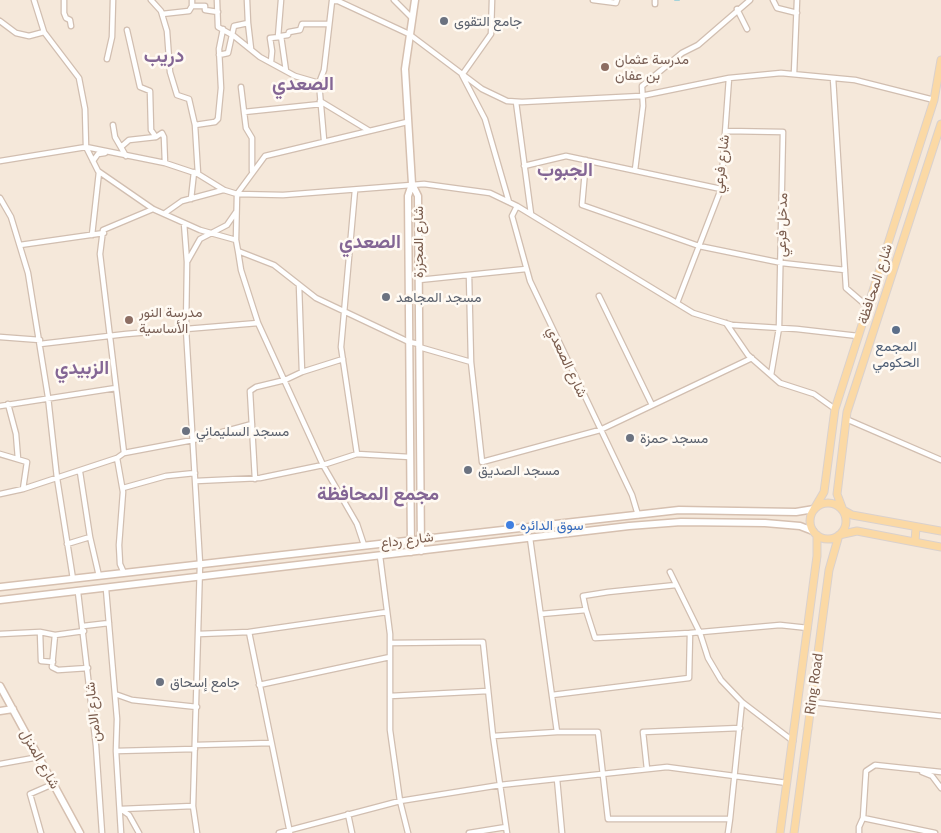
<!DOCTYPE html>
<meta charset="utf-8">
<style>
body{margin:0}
canvas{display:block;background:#fdf6ec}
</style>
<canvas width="941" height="833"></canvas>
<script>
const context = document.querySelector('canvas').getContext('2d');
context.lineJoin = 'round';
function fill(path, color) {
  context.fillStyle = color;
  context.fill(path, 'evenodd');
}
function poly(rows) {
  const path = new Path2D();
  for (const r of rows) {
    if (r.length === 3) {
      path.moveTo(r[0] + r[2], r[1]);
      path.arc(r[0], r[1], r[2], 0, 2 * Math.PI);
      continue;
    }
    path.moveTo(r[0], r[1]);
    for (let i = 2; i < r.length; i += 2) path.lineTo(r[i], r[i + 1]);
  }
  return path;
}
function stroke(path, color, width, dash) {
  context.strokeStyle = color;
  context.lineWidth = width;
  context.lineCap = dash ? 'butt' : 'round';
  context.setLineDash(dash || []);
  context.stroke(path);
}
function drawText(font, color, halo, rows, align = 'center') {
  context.font = font + ' Lato,Vazirmatn,sans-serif';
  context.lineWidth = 5;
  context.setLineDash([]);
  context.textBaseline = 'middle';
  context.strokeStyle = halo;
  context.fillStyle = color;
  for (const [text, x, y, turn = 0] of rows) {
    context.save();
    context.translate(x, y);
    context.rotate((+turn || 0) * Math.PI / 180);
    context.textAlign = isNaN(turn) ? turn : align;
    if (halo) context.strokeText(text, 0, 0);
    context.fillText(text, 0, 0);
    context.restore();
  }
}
const residential = poly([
 [0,0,941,0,941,833,0,833]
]);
const stream = poly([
 [675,0,679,0]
]);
const street = poly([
 [34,0,44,32,79,78,85,109,86,147,98,171,153,209,200,230,236,240,238,251,274,265,316,298,409,342,419,344],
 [64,0,64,13,66,18,70,20,71,26],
 [151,0,161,11,167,31,170,72,177,95,189,99,195,125,198,174],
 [192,0,192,6,205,6,205,10,218,12],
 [217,0,218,27,234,36,260,57,295,76,319,83,324,140],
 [394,0,412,18],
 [492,0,491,34,462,75,485,119,509,202],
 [593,0,616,3,617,0],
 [655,0,655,4],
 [773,0,777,8,797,13],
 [737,9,747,29],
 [162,14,189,11,192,6],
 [0,21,16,33,29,36,44,32],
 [248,23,251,49],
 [127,30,140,87,150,91,151,130,156,137,162,133,164,137,165,163],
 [278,37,281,0],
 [219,55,228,53,234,26,248,23,247,0],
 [107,59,112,37,113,0],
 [271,62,272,51,270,38,280,37],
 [286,71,281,36,288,35,289,32,300,30,302,24,329,24],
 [794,74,797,0],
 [833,78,846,288,868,307],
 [319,83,324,70,332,1,338,1,409,34,482,89,507,101,522,102,641,96,729,78,781,73,855,80,934,100],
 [241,87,244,112],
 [320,101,368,130],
 [516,102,531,214],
 [113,125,115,137,126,156],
 [195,125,215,122,218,119,221,88,219,49,223,29],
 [726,131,783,132,779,328,771,375],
 [121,147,129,140,156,137],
 [586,160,582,205,699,246,782,263,845,270],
 [0,161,86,147,165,163,198,174,224,190,237,194,283,195,424,184,490,193,517,206,693,313,732,325,797,329,858,336],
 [93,161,98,154,105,153],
 [524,166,566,156,721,189],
 [635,170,643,106,642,86,682,53,698,45,750,0],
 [252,171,252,138,246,128,244,112,321,104],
 [355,190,341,347,357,454],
 [0,198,11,217,28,273,48,397,57,478,73,579],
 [191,199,194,172],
 [517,206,512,216,530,281,632,495,638,515],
 [165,213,182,201,223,190],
 [184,223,187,262],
 [92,235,99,172],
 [236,240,237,194,265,156,407,122],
 [20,245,104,233],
 [238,251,241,270,258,323,323,465,357,524,364,545],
 [469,275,471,362,482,462,600,430,752,358],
 [419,280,526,269],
 [299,285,302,372,343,359],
 [599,296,652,405],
 [677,303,721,189,729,78],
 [726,323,748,355,780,383,814,394,835,409],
 [0,337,40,340],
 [40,344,126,334,258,323],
 [419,347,471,362],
 [8,404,16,434,18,459],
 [0,406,116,388],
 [846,419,941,460],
 [124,453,193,440,252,424],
 [0,454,27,462,23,489],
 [80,472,90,537,99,576],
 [255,479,250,391,256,387,285,380,302,372],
 [196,481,260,478,323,465,357,454,410,457],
 [123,488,166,476,195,473],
 [0,494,23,489,117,458],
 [67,544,90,537],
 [380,556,390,634,390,730,400,801,408,833],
 [670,572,700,633,708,658,721,680,742,702],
 [124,573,120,564,119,545,123,492,117,458,124,453,100,254,103,230,153,209],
 [106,589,117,719,116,751,121,833],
 [78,592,96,746,102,833],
 [586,610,583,596,608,592,676,585],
 [541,614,586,610,595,638,690,633,689,678,552,695],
 [83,626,109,623],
 [249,632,290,833],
 [690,633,780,625,808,628],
 [0,634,40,632],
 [199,634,249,632,387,612],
 [55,635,52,667,58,670,88,668],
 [390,643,483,642,493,736,507,833],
 [53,662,41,661,40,632,55,635,84,631],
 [259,685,390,657],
 [115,694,132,700,197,707],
 [390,696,488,691],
 [812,702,941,716],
 [557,732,598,732,608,819,730,819,728,833],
 [493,736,557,732,530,538],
 [196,745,271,743],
 [116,751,195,749],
 [0,764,39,757],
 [647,769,643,732,740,728],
 [922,772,932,776,941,788],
 [557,779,562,833],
 [121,809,193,806],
 [122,810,129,815,139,833],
 [348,814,352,833],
 [730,819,742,702,793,741],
 [41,833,30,794,53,784],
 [197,833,193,806,200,564,186,329,187,262,200,239,227,225,236,212],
 [279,833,400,801,500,785,667,767,787,783],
 [469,833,506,827],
 [859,833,859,827,863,818],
 [935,833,863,818,866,771,875,765,941,772]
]);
const secondary = poly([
 [412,184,418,196,421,551],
 [412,184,405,69,415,0],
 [411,552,408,196,412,184],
 [0,587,679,510,796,512,814,509],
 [0,600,629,526,681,522,765,523,800,526,813,531],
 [0,686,80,833],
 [0,711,13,709]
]);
const primary = poly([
 [941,124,847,412,837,494,843,510,852,515,941,531],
 [828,521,18],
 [814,509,824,492,835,409,934,100,941,60],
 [915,542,916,527],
 [780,833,817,556,817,535],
 [794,833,829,570,839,535,857,531,941,547]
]);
const markers = [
 [444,21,5,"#6b7280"],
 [605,67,5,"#8d6e63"],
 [386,297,5,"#6b7280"],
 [129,320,5,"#8d6e63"],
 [896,330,5,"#5c6f8a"],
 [186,431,5,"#6b7280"],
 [630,438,5,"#6b7280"],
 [468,470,5,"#6b7280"],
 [510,525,5,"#3f7fe0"],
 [160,682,5,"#6b7280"]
];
const worshipNames = [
 ["جامع التقوى",454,21],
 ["مسجد المجاهد",396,297],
 ["مسجد السليماني",196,431],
 ["مسجد حمزة",640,438],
 ["مسجد الصديق",478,470],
 ["جامع إسحاق",170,682]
];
const educationNames = [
 ["مدرسة عثمان",615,59],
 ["بن عفان",615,75],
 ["مدرسة النور",139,312],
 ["الأساسية",139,328]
];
const streetNames = [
 ["شارع فرعي",721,164,-83],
 ["مدخل فرعي",782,225,-89],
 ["شارع المجزرة",418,242,-90],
 ["شارع المحافظة",875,284,-72],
 ["شارع الصعدي",567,362,65],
 ["شارع رداع",407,540,-7],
 ["Ring Road",814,684,-82],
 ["شارع الامن",93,712,-96],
 ["شارع المنزل",40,759,61]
];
const serviceNames = [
 ["المجمع",896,346],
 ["الحكومي",896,362]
];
const shopNames = [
 ["سوق الدائره",520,525]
];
const districtNames = [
 ["دريب",164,56],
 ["الصعدي",303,84],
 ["الجبوب",565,170],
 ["الصعدي",370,242],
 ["الزبيدي",82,368],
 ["مجمع المحافظة",378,494]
];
fill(residential, '#f5e8da');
stroke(stream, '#a5d3da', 2);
stroke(street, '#d1beb0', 7);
stroke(secondary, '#d6c0b0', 9);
stroke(primary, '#dad1cd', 9);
stroke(street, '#fff', 4.5);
stroke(secondary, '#fff', 6);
stroke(primary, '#fbd9a5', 7);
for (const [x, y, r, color] of markers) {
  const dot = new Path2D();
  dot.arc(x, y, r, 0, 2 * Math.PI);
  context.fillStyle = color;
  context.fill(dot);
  stroke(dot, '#fffaf3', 2);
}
drawText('14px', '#5b616d', '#fffaf3', worshipNames, 'left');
drawText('14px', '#785e54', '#fffaf3', educationNames, 'left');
drawText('14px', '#7a5c4d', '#fffaf3', streetNames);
drawText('14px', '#4e5e75', '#fffaf3', serviceNames);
drawText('14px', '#366cbe', '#fffaf3', shopNames, 'left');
drawText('bold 19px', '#846695', '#fffaf3', districtNames);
</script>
